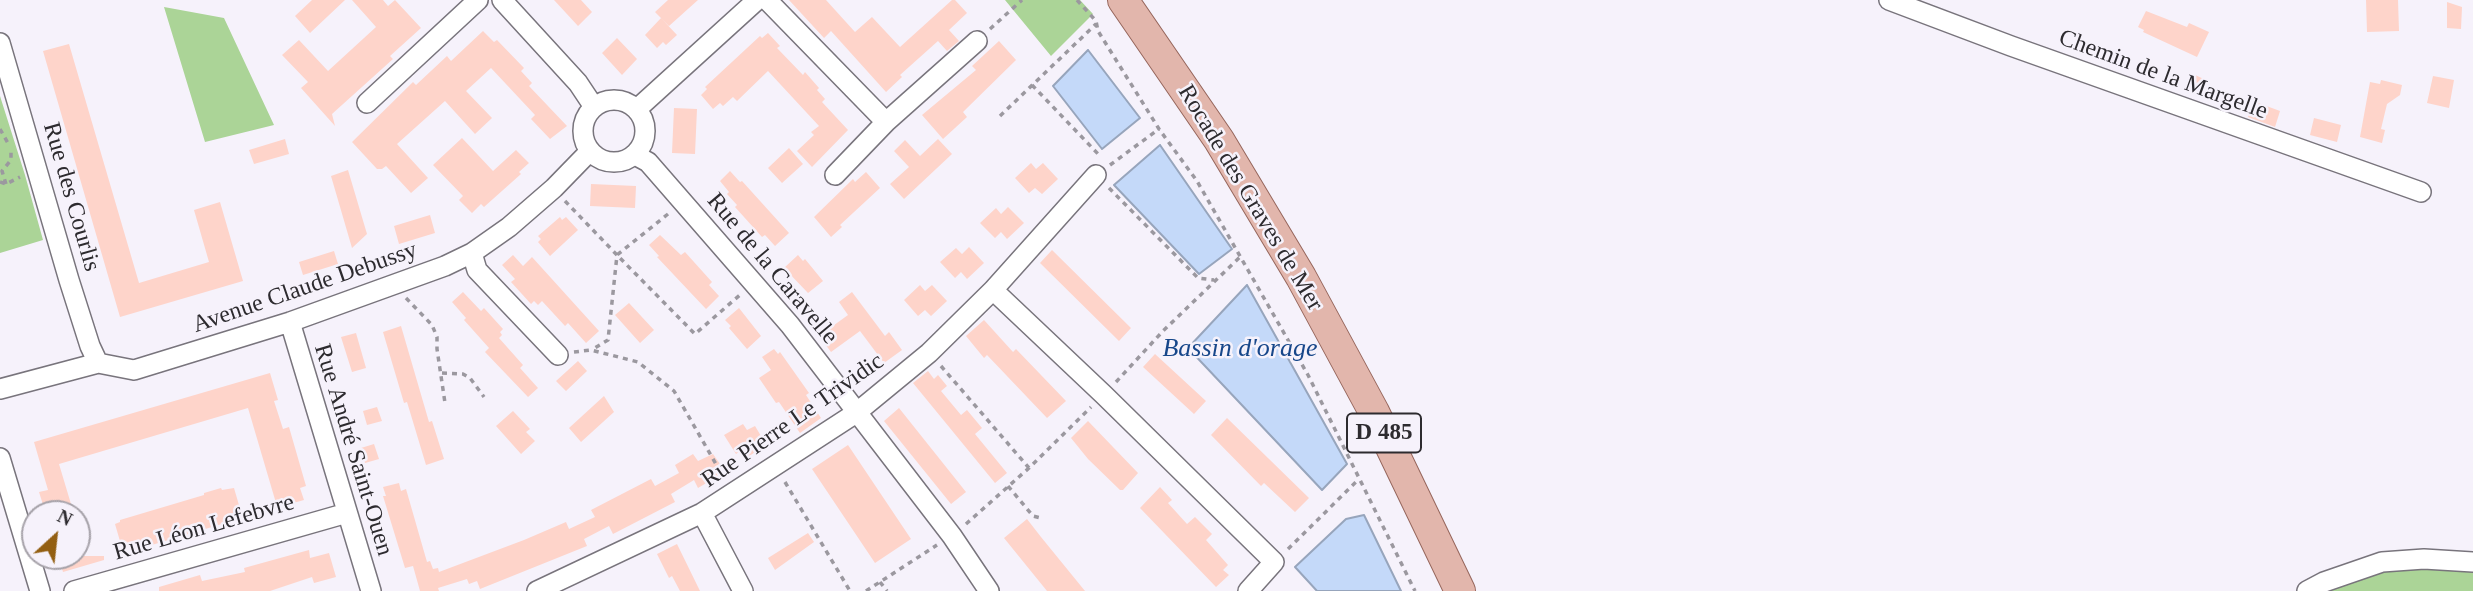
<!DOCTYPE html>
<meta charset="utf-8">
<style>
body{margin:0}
#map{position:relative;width:2473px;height:591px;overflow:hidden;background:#f6f2fb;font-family:Georgia,serif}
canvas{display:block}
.north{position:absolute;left:21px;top:500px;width:70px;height:70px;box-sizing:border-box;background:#f6f2fb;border:2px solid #a6a2a9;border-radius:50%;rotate:27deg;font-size:19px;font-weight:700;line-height:28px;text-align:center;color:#2d2b2f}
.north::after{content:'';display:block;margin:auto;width:24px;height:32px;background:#935f12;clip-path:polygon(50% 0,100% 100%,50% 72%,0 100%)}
</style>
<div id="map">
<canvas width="2473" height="591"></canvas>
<div class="north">N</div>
</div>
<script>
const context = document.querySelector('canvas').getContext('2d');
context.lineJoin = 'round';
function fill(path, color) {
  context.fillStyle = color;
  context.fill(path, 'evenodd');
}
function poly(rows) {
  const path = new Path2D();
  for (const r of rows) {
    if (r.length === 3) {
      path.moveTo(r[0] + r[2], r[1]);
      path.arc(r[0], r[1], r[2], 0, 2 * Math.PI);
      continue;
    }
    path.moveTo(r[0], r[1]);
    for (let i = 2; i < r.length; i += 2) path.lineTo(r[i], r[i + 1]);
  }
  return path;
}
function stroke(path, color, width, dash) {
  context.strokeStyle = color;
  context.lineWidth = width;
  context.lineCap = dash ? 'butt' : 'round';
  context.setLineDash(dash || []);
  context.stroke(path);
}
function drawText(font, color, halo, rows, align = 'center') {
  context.font = font + ' Georgia,serif';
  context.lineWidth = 5;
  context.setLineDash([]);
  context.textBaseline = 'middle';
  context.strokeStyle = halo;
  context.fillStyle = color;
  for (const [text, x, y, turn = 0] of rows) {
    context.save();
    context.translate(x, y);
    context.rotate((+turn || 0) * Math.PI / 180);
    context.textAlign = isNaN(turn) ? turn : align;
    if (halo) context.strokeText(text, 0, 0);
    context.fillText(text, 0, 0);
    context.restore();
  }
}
const green = poly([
 [1005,0,1080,0,1093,14,1051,56],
 [164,7,224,18,274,125,205,142],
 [0,96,25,175,43,240,0,253],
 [2383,552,2473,552,2473,591,2311,591]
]);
const water = poly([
 [1088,50,1140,118,1102,149,1053,86,1088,50],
 [1160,145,1232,249,1199,274,1114,185,1160,145],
 [1247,285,1347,464,1322,490,1188,348,1247,285],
 [1364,515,1401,591,1317,591,1295,567,1346,519,1364,515]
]);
const building = poly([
 [312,0,345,0,310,33,295,16],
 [352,0,383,0,388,6,395,0,421,28,390,56,393,59,332,114,335,126,301,88,308,82,282,55,299,40,328,71,376,27],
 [554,0,581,0,592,12,578,26],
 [668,0,698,0,669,26,655,12],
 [789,0,826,0,855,32,872,17,900,47,952,0,955,0,967,13,949,30,959,41,947,51,938,41,900,75,902,77,886,92,831,31,824,38],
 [2366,0,2398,0,2399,31,2367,32],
 [2447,2,2462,7,2461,29,2447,28],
 [2146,11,2187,27,2189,23,2209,32,2197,57,2143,32,2144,30,2138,27],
 [661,18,677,35,666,45,663,42,657,48,645,35],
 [483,31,494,42,497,40,524,68,521,71,532,83,529,86,567,126,550,139,531,119,535,115,491,68,466,91,492,118,475,134,445,101,397,144,428,178,411,193,386,166,382,169,377,169,352,142,413,82,416,85,447,56,451,61],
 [768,33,780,46,777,48,803,75,805,72,819,88,817,90,825,99,822,102,848,130,812,167,797,151,814,135,811,132,819,126,768,71,737,101,733,97,723,106,720,103,713,109,701,95,707,89,705,87,760,36,762,38],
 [617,38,637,59,622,75,602,53],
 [999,41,1016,60,963,112,967,117,943,139,922,115,976,70,972,66],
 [69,44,139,283,209,262,194,210,220,202,243,281,120,317,43,51],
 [2191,73,2208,81,2202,95,2184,88],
 [2433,76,2454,80,2449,108,2427,103],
 [2381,80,2402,85,2400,95,2387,104,2381,129,2385,130,2382,143,2360,137,2370,82,2380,84],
 [2253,101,2280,111,2275,127,2248,117],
 [674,108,697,109,695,154,672,153],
 [2314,118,2341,125,2337,142,2310,135],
 [462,138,493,171,516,150,529,163,519,172,521,174,484,207,481,204,472,213,459,200,463,196,433,165],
 [285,139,289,154,254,164,249,150],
 [938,139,952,154,904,199,890,184,909,167,894,151,905,140,920,156],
 [789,148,803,164,782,183,768,168],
 [1031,163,1036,169,1043,163,1058,179,1042,194,1035,188,1029,193,1015,178],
 [348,170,367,234,352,248,331,176],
 [730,171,740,182,742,181,789,233,775,246,765,235,762,237,735,207,737,205,727,194,729,192,720,181],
 [866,172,880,188,840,225,842,227,831,237,814,217,853,179,855,182],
 [591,184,636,186,635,208,590,206],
 [1008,207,1024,223,1007,239,1001,232,995,238,980,223,996,208,1001,214],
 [430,215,435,233,399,244,394,226],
 [560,217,562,220,566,217,578,230,550,256,538,242,541,239,538,236],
 [660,235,681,255,685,252,712,282,709,285,719,296,706,309,657,257,659,256,649,245],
 [969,247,984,263,967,279,961,272,955,278,940,262,956,248,962,254],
 [1052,250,1131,328,1119,341,1040,263],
 [334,251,338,264,303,275,299,262],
 [513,255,523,266,532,257,599,331,586,343,568,323,565,326,542,301,538,305,534,301,531,304,511,282,515,279,502,265],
 [798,255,803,261,805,259,823,281,808,293,784,268],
 [920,285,925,291,932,285,947,301,931,316,925,310,918,316,904,300],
 [463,292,481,311,484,308,503,329,500,332,502,335,499,338,523,365,520,368,538,388,528,397,485,352,489,348,464,320,466,318,452,302],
 [852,292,885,336,889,332,902,350,884,363,860,331,831,352,819,336,848,315,839,302],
 [629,303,654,330,640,343,615,315],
 [739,308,761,336,747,349,729,328,731,326,725,320],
 [984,320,1013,352,1016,349,1066,401,1047,418,987,355,984,358,966,336],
 [401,326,429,422,432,421,444,459,426,465,407,402,404,403,383,332],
 [356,333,366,368,352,372,341,337],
 [774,349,778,354,780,352,809,393,806,395,821,418,800,433,779,402,776,403,759,378,771,370,762,357],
 [1155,354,1206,401,1194,414,1143,367],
 [578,361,587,371,566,391,556,381],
 [928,371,934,379,938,375,947,386,941,391,961,415,967,410,982,428,975,434,1007,473,995,483,913,383],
 [270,373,278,400,274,401,283,429,289,427,306,486,300,488,304,500,279,507,276,503,248,408,59,464,74,514,46,514,39,492,48,490,34,442],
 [604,396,614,412,581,442,569,428],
 [377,407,382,421,367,425,363,411],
 [899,408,966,492,951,504,884,421],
 [513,411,530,429,526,432,535,441,521,454,496,426],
 [1227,418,1309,498,1295,512,1264,483,1261,486,1211,435],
 [1088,421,1138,473,1123,490,1120,490,1088,459,1071,438],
 [743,424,747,430,755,426,767,446,747,457,743,449,736,454,724,435],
 [374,444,379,459,365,463,361,448],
 [848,445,911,539,875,563,812,469],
 [693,454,698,461,713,454,720,464,713,468,718,476,698,488,694,480,671,494,675,502,613,534,609,526,584,539,587,546,480,589,477,581,469,584,467,579,438,588,439,591,420,591,413,566,405,568,383,496,386,496,383,487,399,483,401,491,406,489,427,562,430,561,433,569,438,568,439,572,524,540,566,522,569,529,595,517,591,510,651,479,655,486,679,473,675,465],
 [1160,487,1172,500,1168,503,1187,524,1195,517,1212,534,1206,540,1228,565,1223,570,1229,575,1216,587,1140,508],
 [221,488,222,490,234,488,241,512,230,515,232,521,135,550,133,544,122,548,115,524,120,522,120,520,204,495,204,493],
 [1027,519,1041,537,1085,591,1047,591,1004,538],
 [808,533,814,542,775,570,768,558],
 [677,544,700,591,680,591,672,576,669,578,657,554],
 [309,550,310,558,329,553,336,577,314,583,312,577,270,591,159,591,159,587,200,575,202,581,245,572,244,568],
 [58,556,104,556,104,560,63,572]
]);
const path = poly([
 [1077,0,1096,21,1098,31,1159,129,1197,181,1308,375,1415,591],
 [990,29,1022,0],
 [1032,85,1101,157],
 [1000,116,1096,24],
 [0,129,9,145],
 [1110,165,1159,129],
 [0,182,6,184,20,177],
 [6,184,2,171,11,160,11,152],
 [1109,188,1198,278,1214,280],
 [565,201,617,255,608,340,593,349],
 [668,214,617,255,695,334,741,294],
 [406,298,432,325,437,337,437,349,445,403],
 [574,352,591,350,638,362,674,391,724,478],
 [941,366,1029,468],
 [442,373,463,374,470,378,484,397],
 [1116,382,1163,331,1240,257],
 [785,482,850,591],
 [1008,486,1033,516,1041,518],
 [966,524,1029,468,1091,407],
 [1288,549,1359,479],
 [880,582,887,591],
 [866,591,937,545]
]);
const minor = poly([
 [502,0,578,83,594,107],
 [767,0,886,122,977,41],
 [1889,0,2011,46,2421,192],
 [0,43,69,280,90,346,98,363],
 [614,131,31],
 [367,103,478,0],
 [637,109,757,0],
 [635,155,648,162,790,325,952,536,989,591],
 [835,175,886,122],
 [472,253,477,270,558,355],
 [993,290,1104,395,1274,562,1248,591],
 [290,322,371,591],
 [0,389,98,363,134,370,290,322,445,266,472,253,509,227,554,188,590,151],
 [0,458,40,591],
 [702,513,743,591],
 [74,591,347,513],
 [537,591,702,513,856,413,929,353,993,290,1096,175],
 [2307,591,2324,582,2382,562,2424,559,2473,562]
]);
const primary = poly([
 [1123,0,1219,140,1301,277,1374,412,1460,591]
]);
const shields = [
 [1384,433,74]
];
const shieldNames = [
 ["D 485",1384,433]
];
const streetNames = [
 ["Chemin de la Margelle",2163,75,20],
 ["Rue des Courlis",71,197,74],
 ["Rocade des Graves de Mer",1250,198,59],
 ["Rue de la Caravelle",772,269,50],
 ["Avenue Claude Debussy",305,288,-19],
 ["Rue Pierre Le Trividic",793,421,-35],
 ["Rue André Saint-Ouen",353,450,73],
 ["Rue Léon Lefebvre",204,528,-16]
];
const waterNames = [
 ["Bassin d'orage",1240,349]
];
fill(green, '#abd497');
fill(water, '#c4d9f9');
stroke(water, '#97a5bc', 2);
fill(building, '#fed4ca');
stroke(minor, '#78747c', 22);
stroke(primary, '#96665c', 32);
stroke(path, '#9b989f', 3.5, [5, 5]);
stroke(minor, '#fff', 19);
stroke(primary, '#e2b6ac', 30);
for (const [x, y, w] of shields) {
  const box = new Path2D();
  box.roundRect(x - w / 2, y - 19.5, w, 39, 5);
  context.fillStyle = '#f6f2fb';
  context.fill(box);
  stroke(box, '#2d2b2f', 2);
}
drawText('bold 23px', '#2d2b2f', null, shieldNames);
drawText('24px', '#2d2b2f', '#f6f2fb', streetNames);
drawText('italic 26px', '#17478a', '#f6f2fb', waterNames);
</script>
